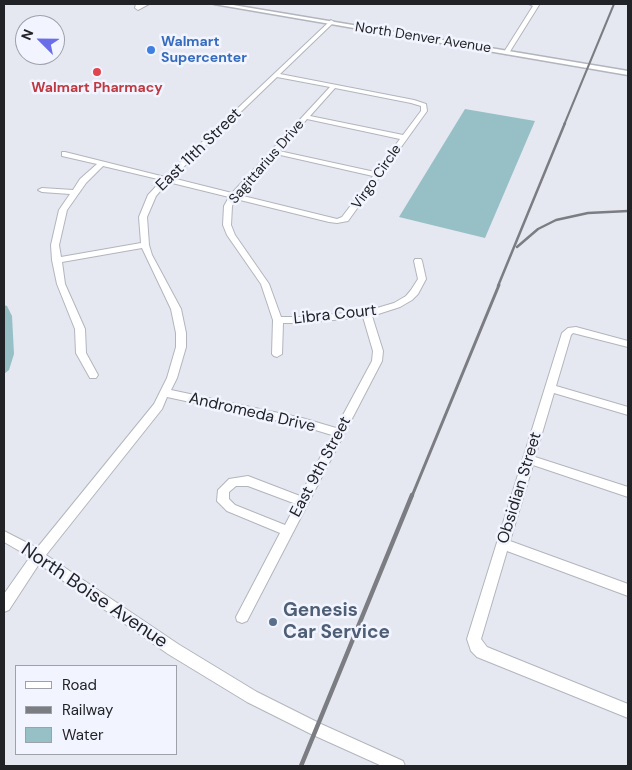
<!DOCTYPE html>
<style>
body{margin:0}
#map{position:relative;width:632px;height:770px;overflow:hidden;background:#e5e8f1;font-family:"DM Sans",sans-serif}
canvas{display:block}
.frame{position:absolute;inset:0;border:5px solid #222326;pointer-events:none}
.legend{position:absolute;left:15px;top:665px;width:162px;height:90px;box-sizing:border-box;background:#f2f5ff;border:1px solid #9fa1a8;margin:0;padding:6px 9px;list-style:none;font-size:15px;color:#222326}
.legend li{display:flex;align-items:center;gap:10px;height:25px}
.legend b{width:25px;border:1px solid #9fa1a8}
.north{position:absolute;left:15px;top:15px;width:50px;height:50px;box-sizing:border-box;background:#f2f5ff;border:1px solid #9fa1a8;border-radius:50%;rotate:293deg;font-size:14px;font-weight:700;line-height:20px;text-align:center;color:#222326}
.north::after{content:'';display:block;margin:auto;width:18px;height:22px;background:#6a6ee8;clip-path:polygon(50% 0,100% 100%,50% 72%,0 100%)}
</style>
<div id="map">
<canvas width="632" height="770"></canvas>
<div class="frame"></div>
<ul class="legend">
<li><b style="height:6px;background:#fff"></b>Road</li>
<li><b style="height:6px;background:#7b7d82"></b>Railway</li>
<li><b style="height:14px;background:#96c0c6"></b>Water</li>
</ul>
<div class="north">N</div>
</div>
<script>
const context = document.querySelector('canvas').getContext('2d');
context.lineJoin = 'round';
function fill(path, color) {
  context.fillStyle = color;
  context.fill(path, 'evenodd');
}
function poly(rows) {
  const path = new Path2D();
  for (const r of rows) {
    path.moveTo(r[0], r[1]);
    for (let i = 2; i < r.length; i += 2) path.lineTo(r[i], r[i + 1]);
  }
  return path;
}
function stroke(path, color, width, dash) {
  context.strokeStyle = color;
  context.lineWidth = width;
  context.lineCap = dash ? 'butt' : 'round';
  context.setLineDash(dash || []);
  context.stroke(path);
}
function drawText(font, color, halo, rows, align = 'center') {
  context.font = font + ' "DM Sans",sans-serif';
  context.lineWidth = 5;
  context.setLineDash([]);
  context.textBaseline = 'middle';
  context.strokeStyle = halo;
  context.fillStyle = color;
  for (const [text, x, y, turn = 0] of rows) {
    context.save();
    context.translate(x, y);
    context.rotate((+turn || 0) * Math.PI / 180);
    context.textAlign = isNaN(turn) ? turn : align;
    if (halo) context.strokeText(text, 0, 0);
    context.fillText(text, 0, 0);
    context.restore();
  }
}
const water = poly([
 [465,109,535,121,485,238,399,217]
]);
const canal = poly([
 [4,305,7,306,12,316,14,354,9,370,4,374,4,305]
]);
const minor = poly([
 [136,4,141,5,149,4,138,10,135,8,136,4],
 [529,4,539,5,509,53,505,53,504,52,533,6,529,4],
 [331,20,334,22,333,23,280,74,414,100,426,104,427,111,348,221,337,223,329,222,236,199,232,206,231,225,235,235,269,284,281,317,302,317,367,311,394,303,406,296,411,290,418,279,414,261,415,259,421,259,422,261,426,279,418,294,412,300,400,307,372,316,383,351,382,361,247,621,242,623,237,621,236,617,280,533,227,511,217,501,218,490,229,479,248,476,300,496,332,435,302,426,167,397,162,409,46,555,178,644,257,692,321,724,403,761,405,766,382,766,311,734,247,702,168,654,39,564,9,610,4,612,4,594,30,557,4,542,4,531,37,548,154,404,167,378,176,347,176,333,171,309,142,248,62,262,65,284,85,329,86,353,98,375,96,378,90,378,76,353,75,329,57,284,52,260,51,245,59,210,70,194,42,192,38,190,42,188,73,190,80,179,97,164,62,156,62,152,65,152,165,177,331,20],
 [277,77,330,87,232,193,172,178,277,77],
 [335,88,411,103,421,106,421,111,403,135,310,116,335,88],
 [307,119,400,139,375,172,279,151,307,119],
 [276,154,373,176,342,217,337,219,239,195,276,154],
 [103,166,162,180,148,195,139,217,141,243,61,257,59,245,67,210,86,183,103,166],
 [168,182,229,197,224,206,223,225,227,235,261,284,273,320,272,354,274,356,277,357,282,354,283,323,302,323,363,317,373,351,372,361,336,428,302,418,171,390,177,378,186,347,186,333,181,309,152,255,149,245,147,217,156,196,168,182],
 [236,486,248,486,296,504,285,525,235,505,229,499,229,492,236,486],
 [576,327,628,341,628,347,573,333,571,335,556,386,628,407,628,415,554,393,535,457,628,487,628,497,533,465,510,541,628,584,628,596,507,551,481,639,487,647,628,704,628,718,477,657,471,651,467,639,562,333,568,328,576,327]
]);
const major = poly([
 [214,4,227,4,628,71,628,75,214,4]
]);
const railFar3 = poly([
 [564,125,614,4]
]);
const railFar2 = poly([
 [517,247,538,229,556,220,588,213,628,211],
 [498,286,565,123]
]);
const railFar1 = poly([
 [412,496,499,285]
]);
const rail = poly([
 [301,766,412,495]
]);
const markers = [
 [151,50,5,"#3f7fe0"],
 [97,72,5,"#e0444e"],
 [273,622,5,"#5c6f8a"]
];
const farStreetnames = [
 ["North Denver Avenue",423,38,9],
 ["Sagittarius Drive",267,162,-49],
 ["Virgo Circle",377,177,-55]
];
const farShopnames = [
 ["Walmart",161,42],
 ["Supercenter",161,58]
];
const farHealthnames = [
 ["Walmart Pharmacy",97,88]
];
const streetNames = [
 ["East 11th Street",199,150,-44],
 ["Libra Court",335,315,-6],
 ["Andromeda Drive",252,413,13],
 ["East 9th Street",321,467,-62],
 ["Obsidian Street",520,488,-73]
];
const nearStreetnames = [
 ["North Boise Avenue",94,596,34]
];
const nearServicenames = [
 ["Genesis",283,611],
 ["Car Service",283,633]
];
fill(water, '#96c0c6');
fill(canal, '#96c0c6');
stroke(minor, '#b2b5be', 2);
stroke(major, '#b2b5be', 3);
fill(minor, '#fff');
fill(major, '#fff');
stroke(railFar3, '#7b7d82', 2);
stroke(railFar2, '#7b7d82', 2.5);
stroke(railFar1, '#7b7d82', 3);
stroke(rail, '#7b7d82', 4.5);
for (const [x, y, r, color] of markers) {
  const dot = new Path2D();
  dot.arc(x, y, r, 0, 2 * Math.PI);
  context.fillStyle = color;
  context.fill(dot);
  stroke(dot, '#f2f5ff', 2);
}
drawText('14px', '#222326', '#f2f5ff', farStreetnames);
drawText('bold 14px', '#366cbe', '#f2f5ff', farShopnames, 'left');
drawText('bold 14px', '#be3a42', '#f2f5ff', farHealthnames);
drawText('16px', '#222326', '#f2f5ff', streetNames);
drawText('19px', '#222326', '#f2f5ff', nearStreetnames);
drawText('bold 19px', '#4e5e75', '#f2f5ff', nearServicenames, 'left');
</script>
